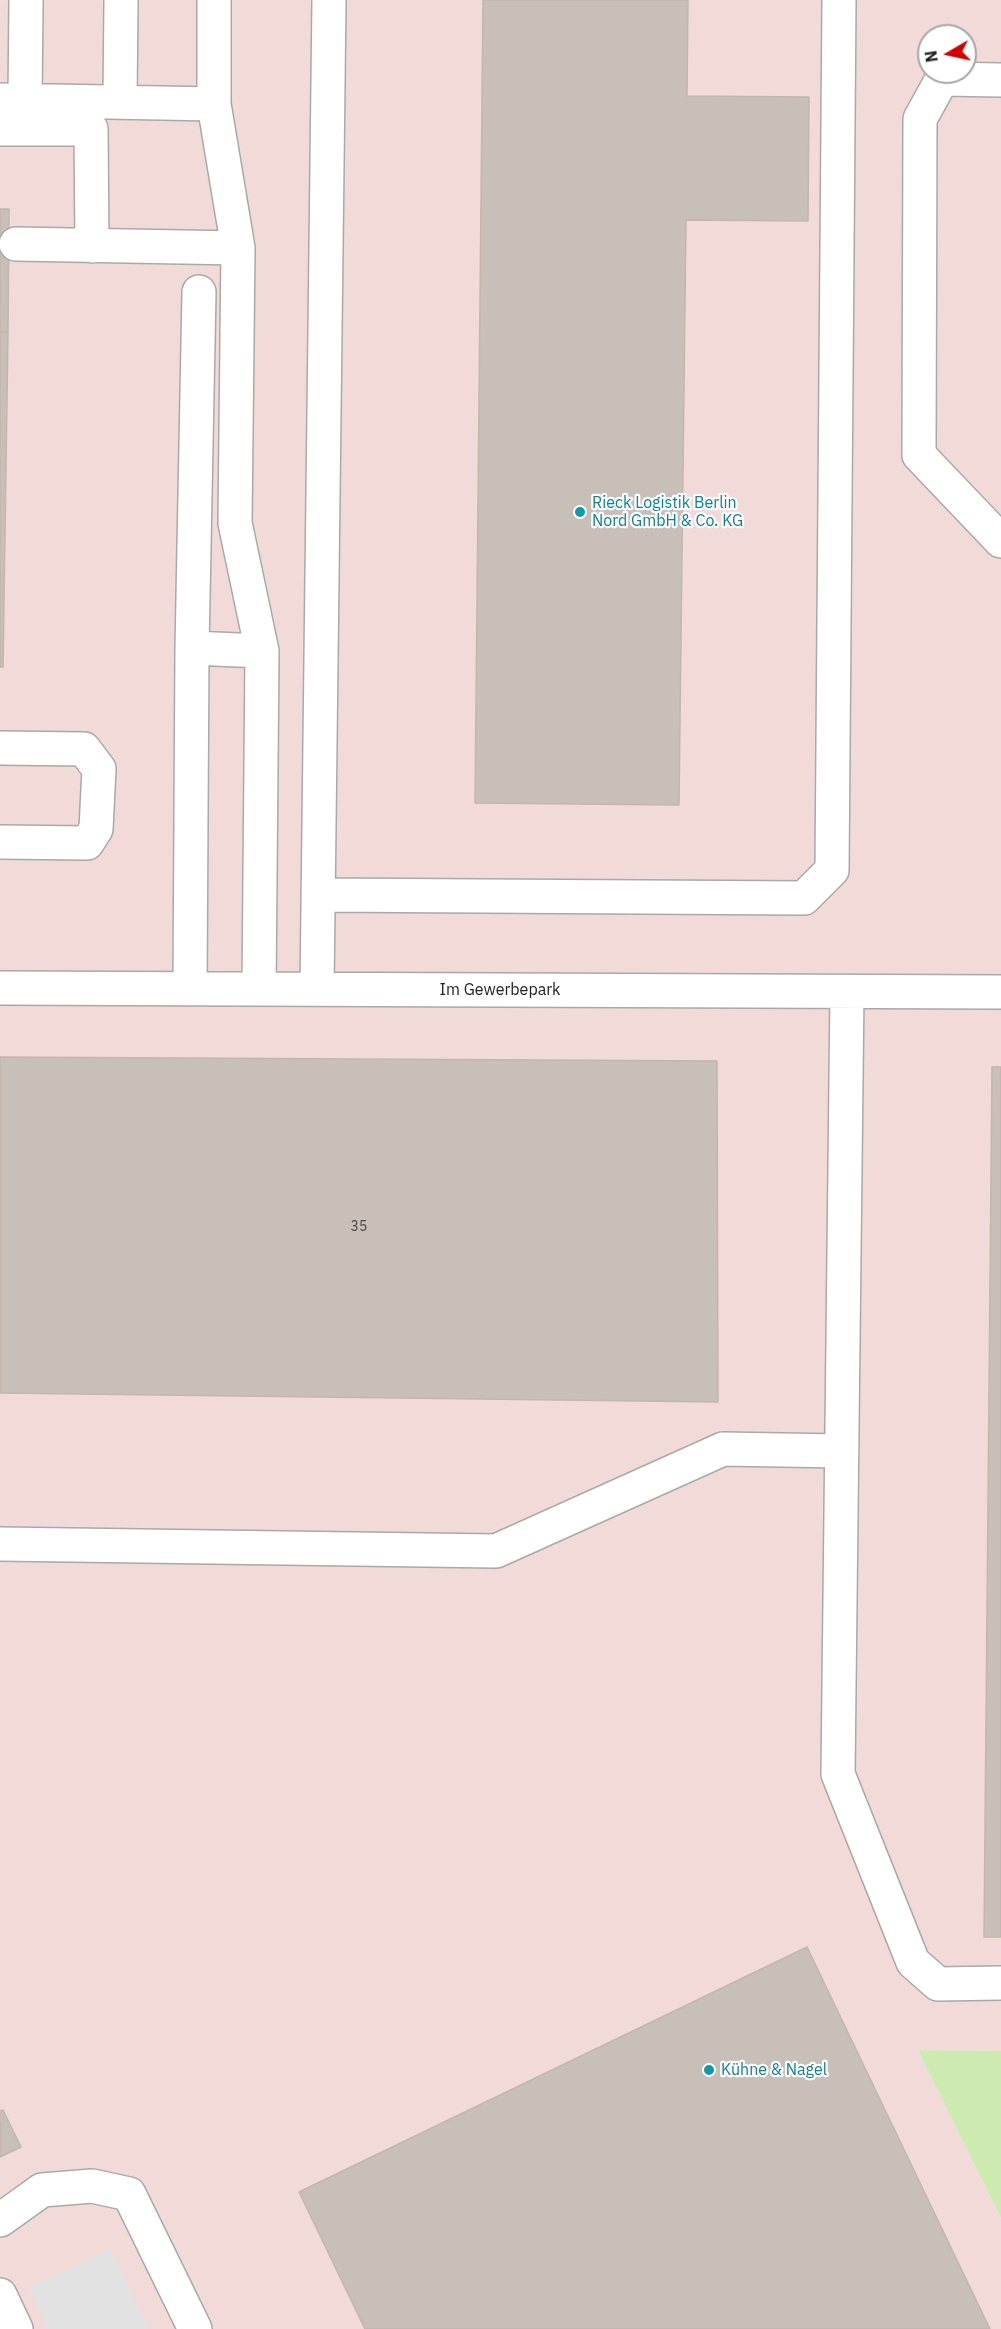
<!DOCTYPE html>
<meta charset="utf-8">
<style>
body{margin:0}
#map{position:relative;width:1001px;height:2329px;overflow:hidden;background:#f2efe9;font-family:"IBM Plex Sans",sans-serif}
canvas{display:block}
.north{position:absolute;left:917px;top:24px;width:60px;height:60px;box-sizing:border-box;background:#fff;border:2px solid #a7a7a7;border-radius:50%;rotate:261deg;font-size:16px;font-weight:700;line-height:24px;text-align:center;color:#222}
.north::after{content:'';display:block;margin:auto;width:21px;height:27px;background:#d40000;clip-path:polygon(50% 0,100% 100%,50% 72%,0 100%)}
</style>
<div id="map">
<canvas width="1001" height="2329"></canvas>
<div class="north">N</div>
</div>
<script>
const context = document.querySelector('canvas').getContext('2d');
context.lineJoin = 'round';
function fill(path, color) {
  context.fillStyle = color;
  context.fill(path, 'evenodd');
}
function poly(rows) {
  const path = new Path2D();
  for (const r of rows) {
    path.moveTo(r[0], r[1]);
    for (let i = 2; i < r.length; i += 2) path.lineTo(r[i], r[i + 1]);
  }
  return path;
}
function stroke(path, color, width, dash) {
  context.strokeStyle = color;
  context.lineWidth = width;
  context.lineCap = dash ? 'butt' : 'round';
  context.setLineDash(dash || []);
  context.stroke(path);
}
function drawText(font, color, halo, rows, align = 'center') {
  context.font = font + ' "IBM Plex Sans",sans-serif';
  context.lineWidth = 4.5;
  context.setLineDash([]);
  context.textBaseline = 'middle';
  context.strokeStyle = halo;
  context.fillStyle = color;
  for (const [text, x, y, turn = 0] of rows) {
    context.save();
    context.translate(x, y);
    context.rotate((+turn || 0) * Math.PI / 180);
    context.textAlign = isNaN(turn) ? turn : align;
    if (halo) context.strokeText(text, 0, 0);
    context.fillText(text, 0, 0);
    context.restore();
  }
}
const commercial = poly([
 [0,0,1001,0,1001,2051,918,2050,1001,2218,1001,2329,0,2329],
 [929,36,965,36,965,72,929,72]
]);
const grass = poly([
 [918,2050,1001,2051,1001,2218]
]);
const parking = poly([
 [110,2249,149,2329,48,2329,28,2288]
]);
const building = poly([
 [483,0,688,0,687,96,809,97,808,221,686,220,679,805,475,803,483,0],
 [0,209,9,209,8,332,0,332,0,209],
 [0,332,8,332,3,667,0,667,0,332],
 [0,1057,717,1061,718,1402,0,1393,0,1057],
 [992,1067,1001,1067,1001,1937,984,1937,992,1067],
 [807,1947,990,2329,365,2329,299,2192,807,1947],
 [3,2110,21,2147,0,2157,0,2111,3,2110]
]);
const minor = poly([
 [1001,80,942,79,920,119,919,455,1001,541],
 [0,100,214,104,238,248,235,523,262,651,259,989],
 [25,101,26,0],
 [120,102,121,0],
 [214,104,214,0],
 [0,129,91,129,92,246],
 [16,244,238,248],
 [192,648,262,651],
 [0,748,84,749,99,769,96,829,87,843,0,842],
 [320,895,804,898,832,870,839,0],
 [0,988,1001,992],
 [190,988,192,648,199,292],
 [317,989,329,0],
 [847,992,838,1774,913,1962,938,1984,1001,1983],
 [0,1544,496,1551,723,1449,841,1451],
 [0,2220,42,2190,92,2186,129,2194,195,2329],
 [0,2295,16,2329]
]);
const markers = [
 [580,512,6,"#0f9aa8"],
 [709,2070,6,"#0f9aa8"]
];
const numberNames = [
 ["35",359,1227]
];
const cultureNames = [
 ["Rieck Logistik Berlin",592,503],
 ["Nord GmbH & Co. KG",592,521],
 ["Kühne & Nagel",721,2070]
];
const streetNames = [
 ["Im Gewerbepark",500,990]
];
fill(commercial, '#f2dad9');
fill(grass, '#cdebb0');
fill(parking, '#e2e2e2');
fill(building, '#c7bfb8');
stroke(building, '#c4b6ab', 1.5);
stroke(minor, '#a9a9a9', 36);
stroke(minor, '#fff', 33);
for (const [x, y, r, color] of markers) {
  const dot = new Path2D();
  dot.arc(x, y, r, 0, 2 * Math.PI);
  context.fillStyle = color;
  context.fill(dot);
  stroke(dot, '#fff', 2);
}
drawText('14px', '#4b4948', null, numberNames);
drawText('16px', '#0d838f', '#fff', cultureNames, 'left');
drawText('16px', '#222', '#fff', streetNames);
</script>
